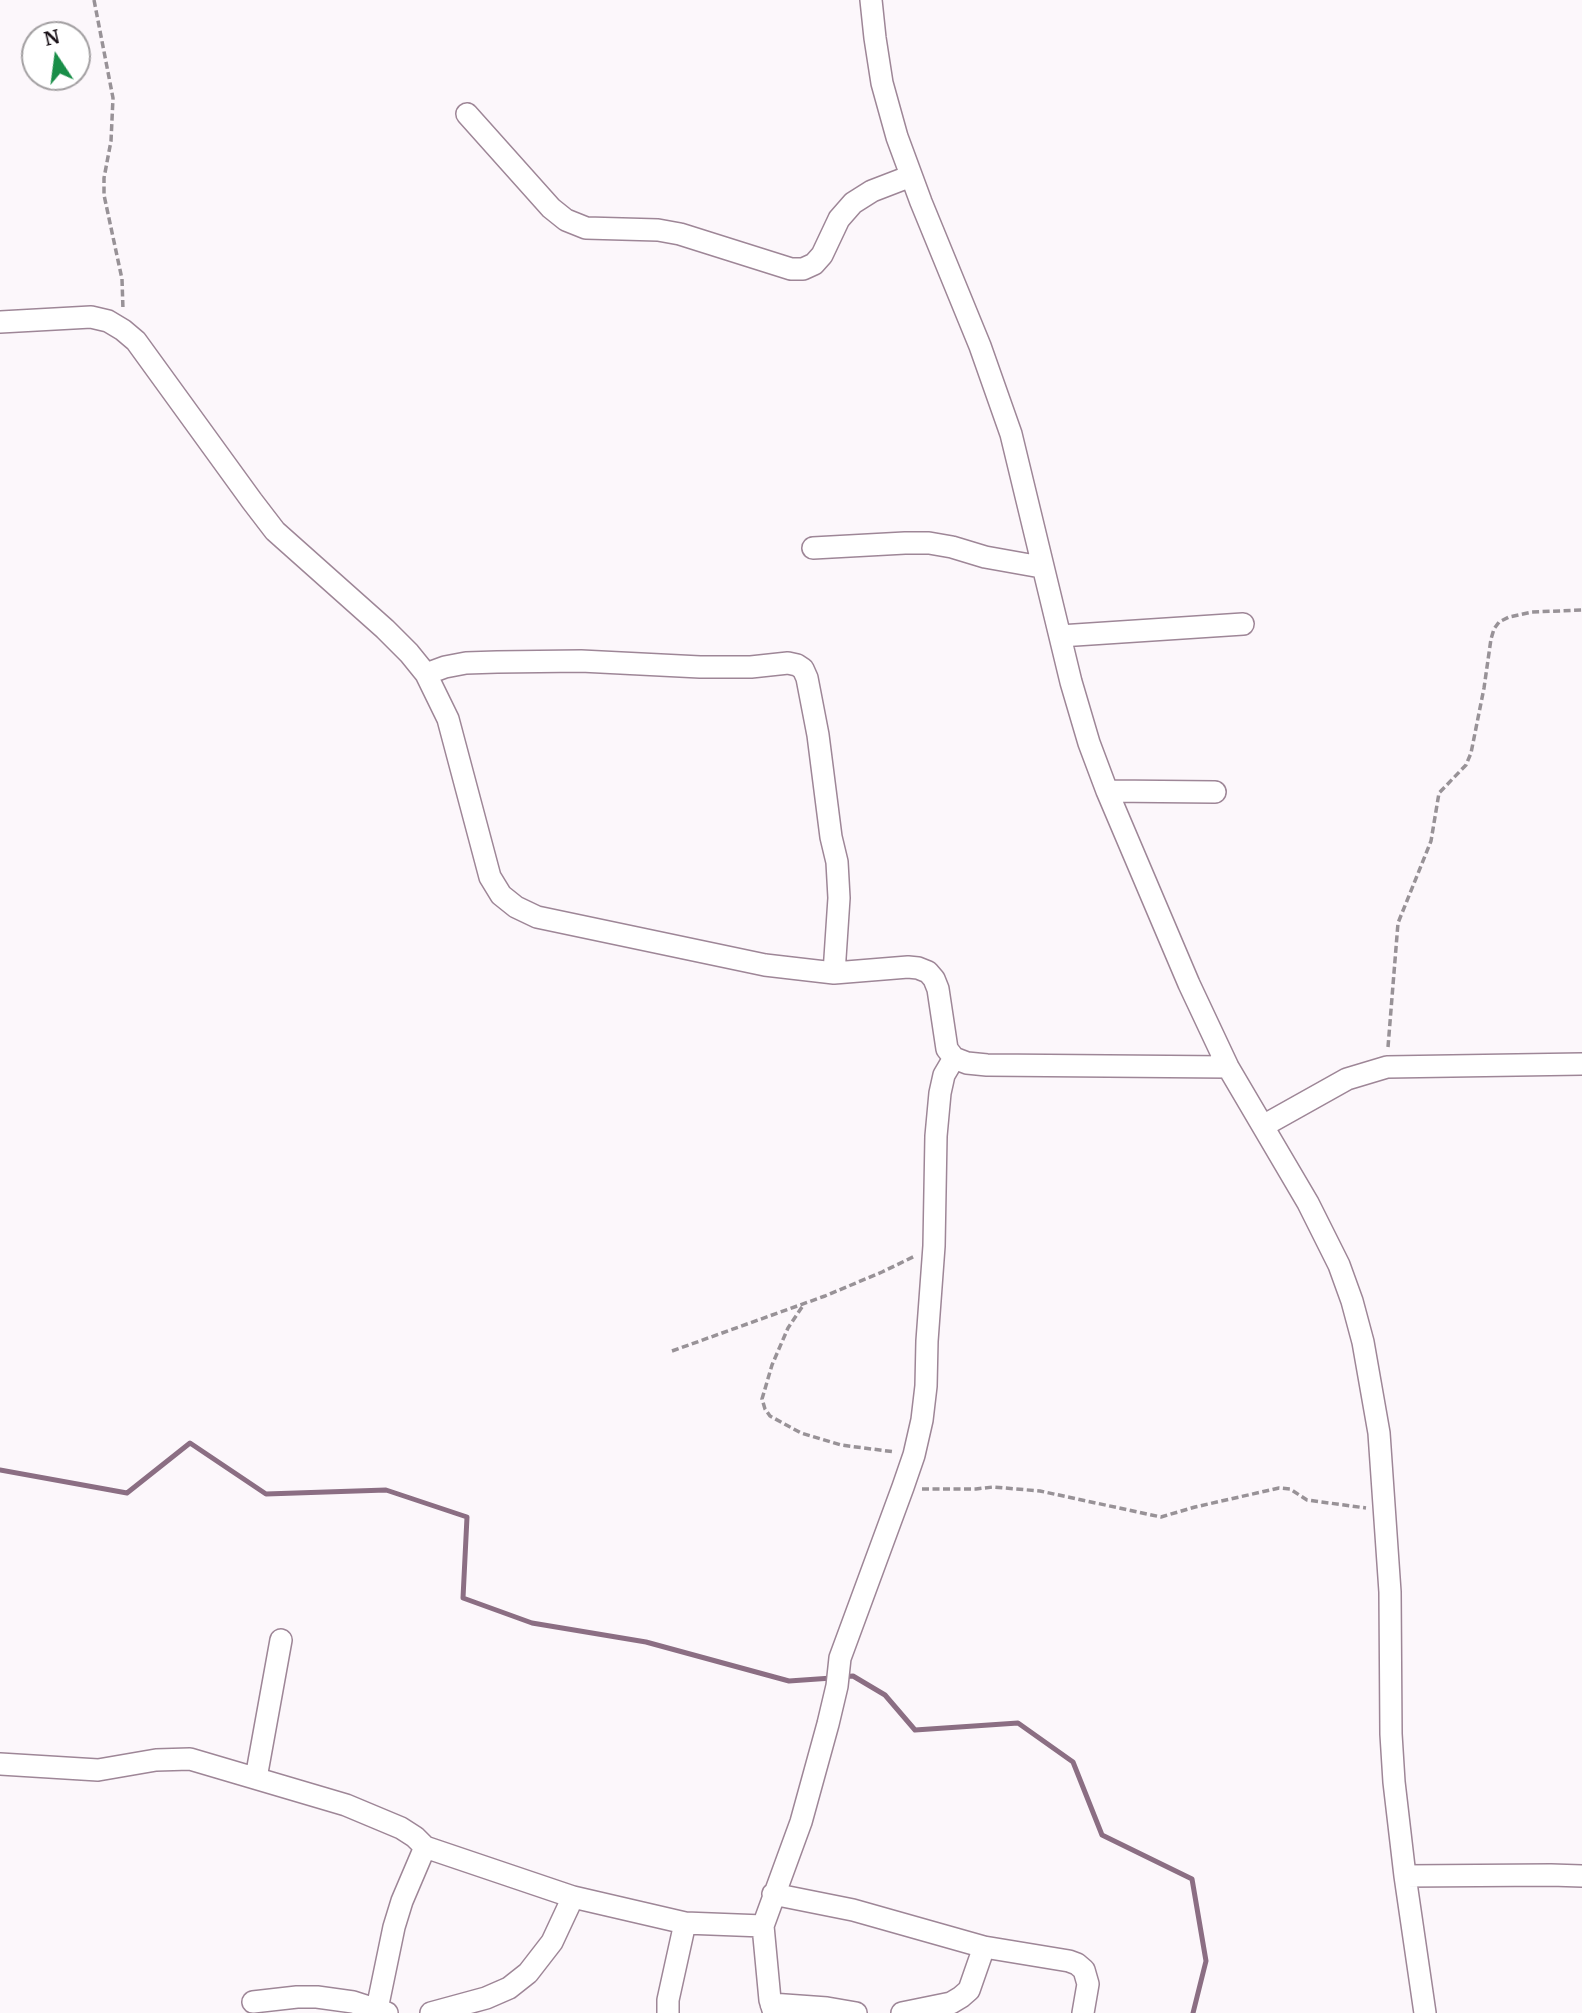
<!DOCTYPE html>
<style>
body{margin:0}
#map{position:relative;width:1582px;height:2013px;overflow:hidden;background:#fcf7fb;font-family:Merriweather,serif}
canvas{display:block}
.north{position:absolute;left:21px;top:21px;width:70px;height:70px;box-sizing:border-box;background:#fff;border:2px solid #a29fa1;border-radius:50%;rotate:347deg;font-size:19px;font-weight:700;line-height:28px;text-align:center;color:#160e14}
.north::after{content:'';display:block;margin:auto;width:24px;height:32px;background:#198e48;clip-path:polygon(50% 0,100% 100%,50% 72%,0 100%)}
</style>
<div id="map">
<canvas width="1582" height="2013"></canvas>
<div class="north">N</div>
</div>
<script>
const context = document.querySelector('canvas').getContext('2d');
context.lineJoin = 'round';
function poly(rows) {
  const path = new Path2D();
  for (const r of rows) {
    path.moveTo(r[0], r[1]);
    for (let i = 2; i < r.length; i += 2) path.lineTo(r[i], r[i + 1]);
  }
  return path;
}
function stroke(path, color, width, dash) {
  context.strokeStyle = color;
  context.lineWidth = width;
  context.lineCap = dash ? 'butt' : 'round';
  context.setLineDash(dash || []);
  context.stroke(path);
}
const stream = poly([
 [0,1470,127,1493,190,1443,266,1494,386,1490,467,1517,463,1598,532,1623,646,1642,789,1681,832,1678],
 [841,1677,853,1676,885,1695,915,1730,1018,1723,1073,1762,1102,1835,1192,1879,1206,1961,1193,2013]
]);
const path = poly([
 [94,0,113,98,111,141,104,178,104,195,122,279,123,310],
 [1388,1047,1398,923,1431,841,1439,793,1466,765,1471,753,1484,688,1491,639,1494,629,1499,622,1509,617,1532,612,1582,610],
 [802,1307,788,1328,772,1365,762,1399,765,1409,770,1416,801,1433,841,1445,895,1452],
 [672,1351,825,1296,882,1272,915,1256],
 [922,1489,976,1489,993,1487,1040,1491,1161,1517,1195,1507,1279,1488,1290,1489,1307,1500,1366,1508]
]);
const minor = poly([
 [871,0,875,38,882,83,897,137,921,202,980,346,1011,434,1071,682,1089,743,1107,791,1189,984,1228,1067,1308,1203,1339,1265,1352,1301,1363,1342,1379,1433,1390,1592,1391,1734,1394,1782,1405,1876,1425,2013],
 [467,114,551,208,566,220,586,228,658,230,680,234,791,269,803,269,814,264,822,255,839,219,853,203,872,191,911,176],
 [0,322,91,317,108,321,123,330,136,341,252,501,275,531,385,629,409,653,426,674,448,719,490,877,501,895,516,907,537,917,765,965,834,973,908,967,918,968,928,972,934,979,938,989,947,1049,954,1058,967,1063,987,1065,1228,1067],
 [813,548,905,543,929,543,952,547,985,557,1041,567],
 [1060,636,1243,624],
 [426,674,445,667,466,663,497,662,581,661,700,667,751,667,788,663,797,665,803,669,807,678,818,735,831,837,837,862,839,898,834,973],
 [1107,791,1215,792],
 [1263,1126,1347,1079,1387,1067,1582,1064],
 [0,1764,98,1770,156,1760,190,1759,346,1805,401,1828,415,1837,425,1847,573,1897,685,1923,763,1926],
 [256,1778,281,1640],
 [1405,1876,1551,1875,1582,1876],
 [773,1894,853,1910,984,1947,969,1990,961,1997,951,2003,902,2013],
 [984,1947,1069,1961,1077,1964,1084,1970,1088,1984,1083,2013],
 [253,2002,297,1997,317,1997,353,2002,387,2013],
 [771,2004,827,2008,856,2013],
 [377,2009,394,1927,402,1901,425,1847],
 [431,2013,486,1998,509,1988,528,1973,552,1942,573,1897],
 [668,2013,668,2000,685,1923],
 [774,2013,770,2000,763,1926,801,1822,828,1724,837,1686,840,1658,903,1487,914,1455,922,1420,926,1386,927,1341,934,1246,936,1136,940,1093,944,1075,954,1058]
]);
stroke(stream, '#8b6e83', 5);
stroke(minor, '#9e8697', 24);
stroke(path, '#989297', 3.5, [7, 3.5]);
stroke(minor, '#fff', 21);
</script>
